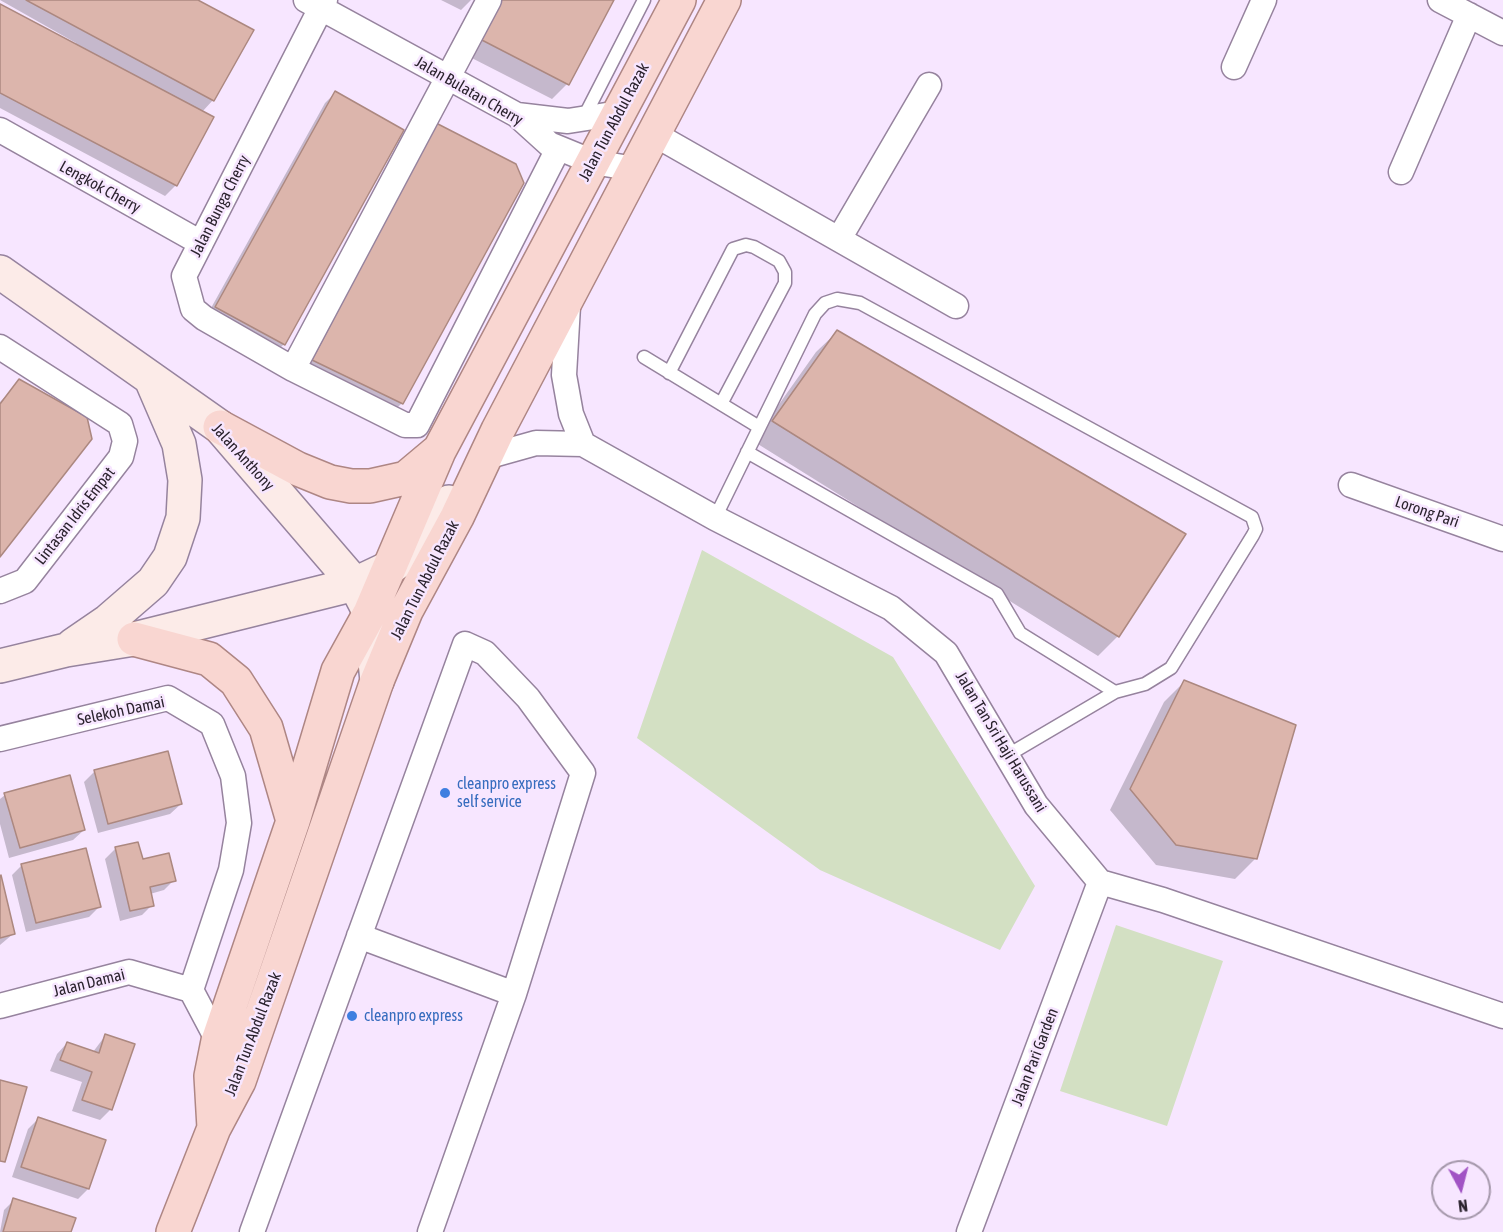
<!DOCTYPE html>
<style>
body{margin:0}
#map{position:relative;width:1503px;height:1232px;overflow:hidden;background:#f7e6ff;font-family:"Asap Condensed",sans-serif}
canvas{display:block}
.north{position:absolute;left:1431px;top:1160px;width:60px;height:60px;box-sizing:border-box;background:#f7e6ff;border:2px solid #a598ab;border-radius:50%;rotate:173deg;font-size:16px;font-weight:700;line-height:24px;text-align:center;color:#2b232e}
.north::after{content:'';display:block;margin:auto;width:21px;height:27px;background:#a153c4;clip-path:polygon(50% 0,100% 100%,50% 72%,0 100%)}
</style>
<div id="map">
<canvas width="1503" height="1232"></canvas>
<div class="north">N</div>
</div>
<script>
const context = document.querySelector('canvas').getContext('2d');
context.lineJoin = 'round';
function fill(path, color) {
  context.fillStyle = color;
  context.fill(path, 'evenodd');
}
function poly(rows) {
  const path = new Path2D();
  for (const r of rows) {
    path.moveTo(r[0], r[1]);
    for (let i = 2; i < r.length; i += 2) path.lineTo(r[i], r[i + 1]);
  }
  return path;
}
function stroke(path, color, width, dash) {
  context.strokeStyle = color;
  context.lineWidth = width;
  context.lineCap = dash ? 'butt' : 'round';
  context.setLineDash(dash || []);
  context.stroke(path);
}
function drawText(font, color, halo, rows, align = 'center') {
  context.font = font + ' "Asap Condensed",sans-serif';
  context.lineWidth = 5;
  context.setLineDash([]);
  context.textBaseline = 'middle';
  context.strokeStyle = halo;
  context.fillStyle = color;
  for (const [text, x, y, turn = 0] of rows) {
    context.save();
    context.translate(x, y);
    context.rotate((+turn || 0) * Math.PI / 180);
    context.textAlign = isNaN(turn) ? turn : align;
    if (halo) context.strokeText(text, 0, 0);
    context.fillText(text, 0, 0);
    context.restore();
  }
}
const green = poly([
 [702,550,893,657,1035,886,1000,950,820,870,637,738],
 [1116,925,1223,961,1167,1126,1060,1091]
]);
const shadow = poly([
 [0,0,195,0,213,100,202,112,212,117,176,185,165,196,0,108,0,6,75,45,76,43],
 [441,0,471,0,461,10],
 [490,0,612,0,567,84,552,99,462,53],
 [335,93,284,344,274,354,206,317,325,103],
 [421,141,402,403,386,419,297,376],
 [837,332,1118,636,1098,656,753,441,816,352],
 [20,381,0,554,0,402],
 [1184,682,1256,858,1235,879,1156,865,1110,810,1164,702],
 [95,771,181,804,170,814,98,833,84,782],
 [5,795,84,830,73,840,9,858,0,824,0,799],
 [115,849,174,880,164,890,150,894,152,905,142,915,120,921,105,859],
 [22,865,99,907,89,917,26,932,12,875],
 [0,878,13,934,0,945],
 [105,1036,111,1109,100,1120,72,1111,82,1082,50,1071,57,1054,67,1043,93,1052],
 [38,1119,104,1141,88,1189,78,1199,12,1177,28,1129],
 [14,1200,69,1232,0,1232,4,1210]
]);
const building = poly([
 [26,0,198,0,254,30,214,101,26,0],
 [496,0,614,0,569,85,476,37,496,0],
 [0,4,214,117,177,186,0,93,0,4],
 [335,91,404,130,285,345,215,307,335,91],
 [436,123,516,164,524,183,403,404,312,360,436,123],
 [837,330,1186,534,1119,637,772,421,837,330],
 [19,379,87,417,92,439,0,557,0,404,19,379],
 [1184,680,1296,725,1257,859,1176,845,1130,789,1184,680],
 [168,751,182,804,108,824,94,770,168,751],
 [70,775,85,830,20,848,4,793,70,775],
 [138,842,143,859,169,853,176,881,150,887,154,906,130,911,115,847,138,842],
 [86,848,101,907,36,923,21,864,86,848],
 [1,875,15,934,0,938,0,876,1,875],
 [105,1034,135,1044,112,1110,82,1100,92,1072,60,1060,67,1042,99,1053,105,1034],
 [0,1080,27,1087,5,1162,0,1161,0,1080],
 [38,1117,106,1140,89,1189,21,1167,38,1117],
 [13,1198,76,1218,71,1232,3,1232,13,1198]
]);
const service = poly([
 [583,119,644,0],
 [644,357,759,427],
 [669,373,733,249,746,245,754,247,779,261,785,272,785,283,721,404],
 [747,452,997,594,1020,633,1115,692],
 [715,518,815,314,825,303,837,299,860,303,1252,517,1256,529,1253,535,1171,668,1145,684,1115,692,1008,755]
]);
const minor = poly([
 [306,0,517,115,549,144,593,162,635,169],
 [325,0,184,276,193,309,204,318,293,369,405,425,417,425,558,149],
 [1440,0,1503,33],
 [1234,67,1264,0],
 [517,115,568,121,619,113],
 [0,130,201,243],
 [654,134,956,306],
 [1401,172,1469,15],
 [839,239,929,85],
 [568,306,564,375,571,414,583,444],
 [0,347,120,424,125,441,121,457,25,581,0,591],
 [293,369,489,0],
 [486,457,536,443,583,444,715,518,891,608,946,653,1036,805,1100,882,1163,900,1503,1016],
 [1351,485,1503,539],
 [0,739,168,698,212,724,233,776,239,823,231,870,191,990],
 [359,936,514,994],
 [0,1006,129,972,191,990,218,1041],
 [252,1232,465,644,485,653,528,698,583,773,514,994,430,1232],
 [969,1232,1100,882]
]);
const secondary = poly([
 [0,272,220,427,355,584,370,613,377,681],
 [73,645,108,621,153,582,170,557,183,518,185,480,179,444,151,379],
 [0,666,66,650,134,639,355,584,391,567,420,546,430,535,449,502]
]);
const primary = poly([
 [220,427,298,469,330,482,351,486,370,486,406,478,437,452],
 [134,639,209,659,236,681,266,728,293,821],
 [214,1128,211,1076,218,1041,293,821,338,671,370,613,439,451,679,0],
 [173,1232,214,1128,239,1081,377,681,406,611,457,517,498,430,724,0]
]);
const markers = [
 [445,793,6,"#3f7fe0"],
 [352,1016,6,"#3f7fe0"]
];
const streetNames = [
 ["Jalan Bulatan Cherry",469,91,30],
 ["Jalan Tun Abdul Razak",614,122,-62],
 ["Lengkok Cherry",100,187,29],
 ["Jalan Bunga Cherry",220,206,-63],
 ["Jalan Anthony",243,457,48],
 ["Lorong Pari",1427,512,19],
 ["Lintasan Idris Empat",75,516,-52],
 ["Jalan Tun Abdul Razak",425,580,-63],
 ["Selekoh Damai",121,711,-12],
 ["Jalan Tan Sri Haji Harussani",1001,742,59],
 ["Jalan Damai",89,983,-14],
 ["Jalan Tun Abdul Razak",253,1034,-69],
 ["Jalan Pari Garden",1035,1057,-69]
];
const shopNames = [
 ["cleanpro express",457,784],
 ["self service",457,802],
 ["cleanpro express",364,1016]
];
fill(green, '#d3e0c3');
fill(shadow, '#0003');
fill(building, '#dcb5ac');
stroke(building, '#ac8880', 1.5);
stroke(service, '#96839e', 15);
stroke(minor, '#96839e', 27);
stroke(secondary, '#96839e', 36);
stroke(primary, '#ae8684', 36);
stroke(service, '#fff', 12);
stroke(minor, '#fff', 24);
stroke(secondary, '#fcebe8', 33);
stroke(primary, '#f9d6d1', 33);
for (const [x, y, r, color] of markers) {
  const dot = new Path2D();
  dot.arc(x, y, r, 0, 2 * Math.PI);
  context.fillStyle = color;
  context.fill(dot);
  stroke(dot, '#f7e6ff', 2);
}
drawText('16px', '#2b232e', '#f7e6ff', streetNames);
drawText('16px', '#366cbe', '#f7e6ff', shopNames, 'left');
</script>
